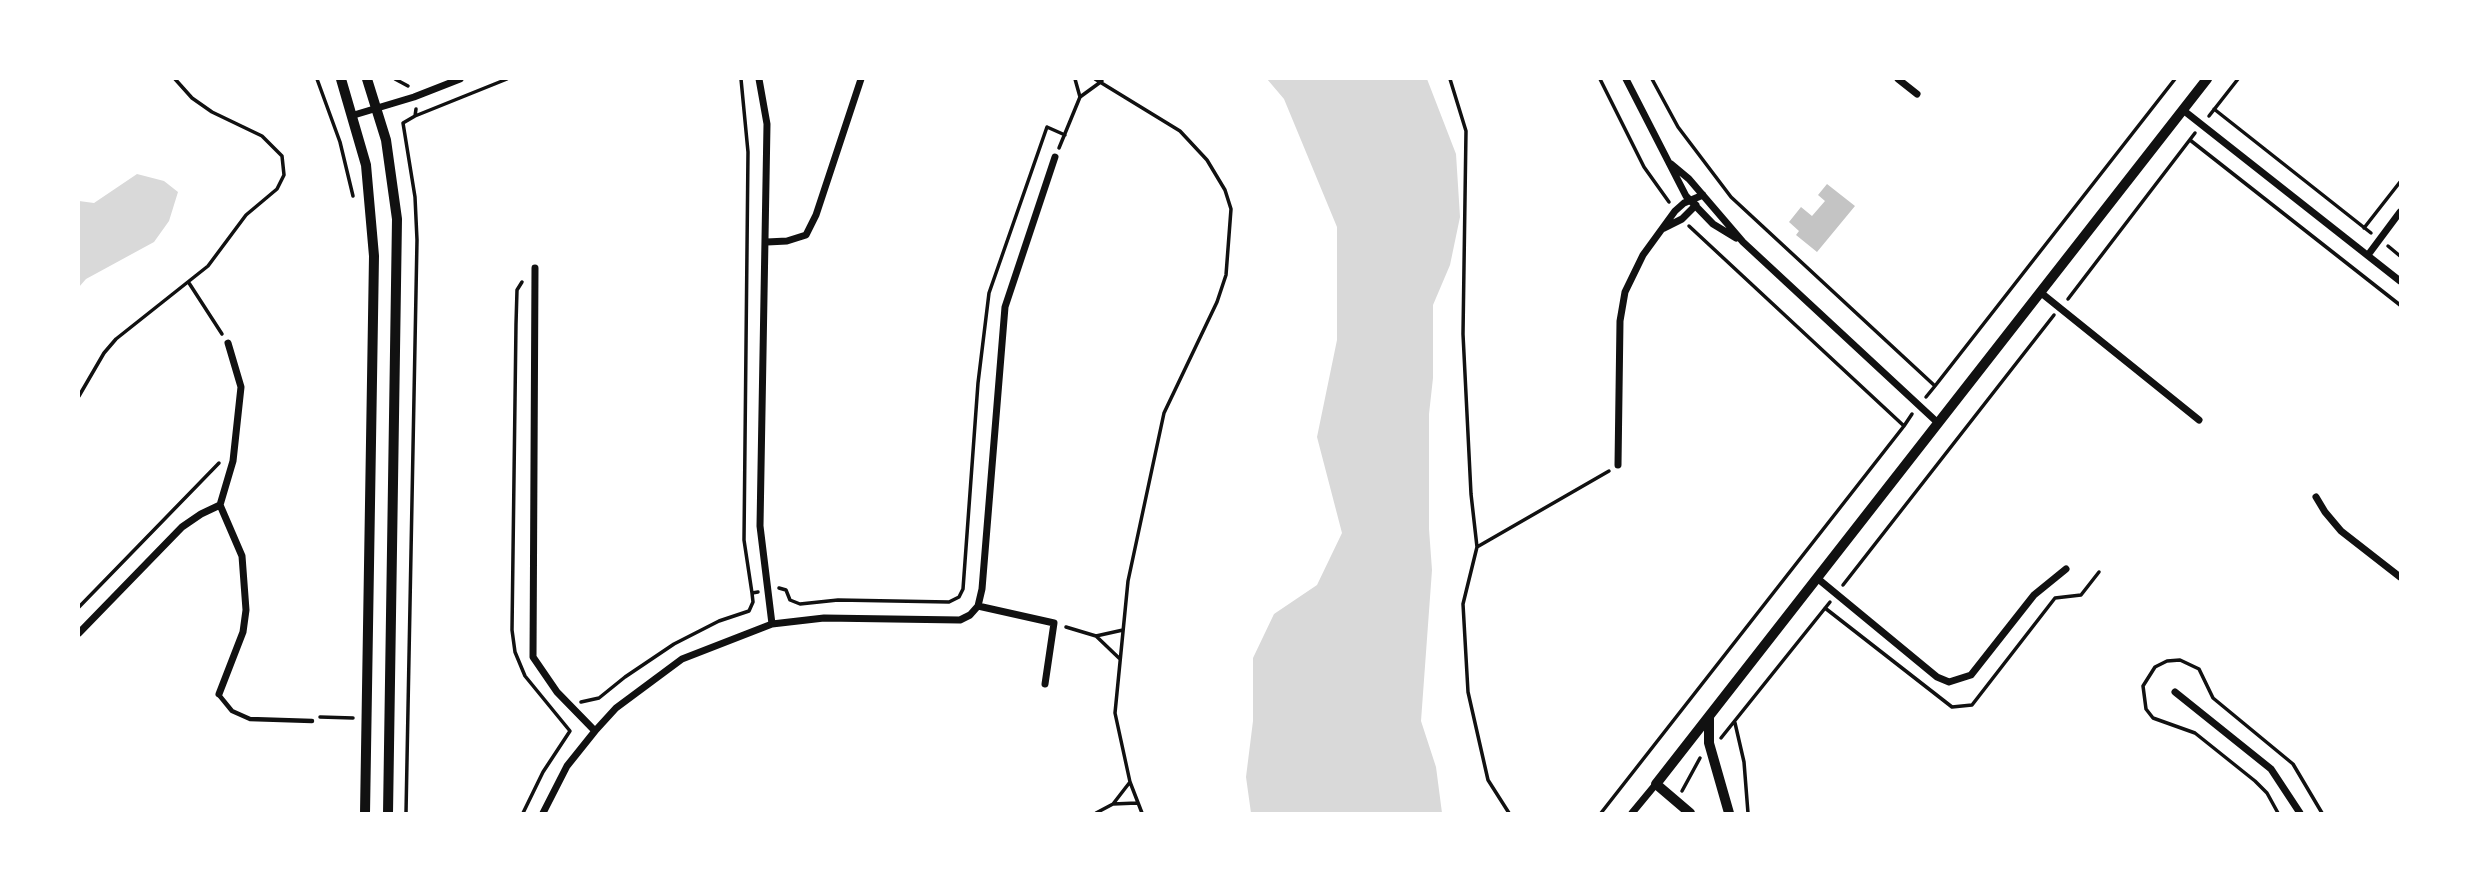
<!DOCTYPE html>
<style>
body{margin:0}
#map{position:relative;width:2479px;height:892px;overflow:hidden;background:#fff;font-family:"Noto Sans",sans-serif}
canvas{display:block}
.frame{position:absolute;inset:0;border:80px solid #fff;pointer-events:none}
</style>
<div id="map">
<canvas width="2479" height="892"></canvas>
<div class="frame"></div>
</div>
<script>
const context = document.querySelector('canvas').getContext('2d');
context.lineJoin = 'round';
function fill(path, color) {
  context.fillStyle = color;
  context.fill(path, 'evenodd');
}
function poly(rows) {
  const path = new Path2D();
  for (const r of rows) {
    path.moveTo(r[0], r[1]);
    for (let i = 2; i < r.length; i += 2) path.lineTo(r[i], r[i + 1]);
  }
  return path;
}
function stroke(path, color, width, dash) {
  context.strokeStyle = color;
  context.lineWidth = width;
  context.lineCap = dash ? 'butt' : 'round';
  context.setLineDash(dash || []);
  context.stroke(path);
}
const water = poly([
 [1267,79,1427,79,1456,154,1460,217,1450,265,1433,305,1433,378,1429,414,1429,529,1432,570,1421,721,1436,767,1442,813,1251,813,1246,777,1253,721,1253,658,1274,614,1317,585,1342,533,1317,437,1337,340,1337,227,1284,99],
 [137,174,164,181,178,192,169,221,154,242,86,279,79,287,79,201,94,203]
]);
const building = poly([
 [1827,184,1855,206,1817,252,1796,235,1799,231,1789,222,1801,207,1812,216,1825,201,1818,195]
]);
const path = poly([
 [317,79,340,142,353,196],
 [395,79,408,86],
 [741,79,748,152,744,540,752,593],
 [1075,79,1080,97],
 [1095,79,1180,131,1207,160,1225,190,1231,209,1226,275,1217,302,1164,413,1128,581,1115,713,1130,782,1142,813],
 [1450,79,1466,131,1463,334,1471,494,1477,547,1463,604,1468,692,1488,780,1509,813],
 [1600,79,1644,167,1669,202],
 [1652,79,1678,127,1731,197,1935,386,1926,397],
 [2214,109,2371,233],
 [415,116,507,79],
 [2209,116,2238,79],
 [2190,140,2400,305],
 [1059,148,1080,97,1102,81],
 [1689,226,1904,426,1912,414],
 [2364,228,2400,182],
 [2388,246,2400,256],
 [522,282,517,290,516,324,512,630,515,652,525,676,570,731,543,772,523,813],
 [189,283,222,334],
 [2068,299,2195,133],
 [1935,386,2175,79],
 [79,396,104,353,116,339,208,266,246,215,277,189,284,175,282,156,262,136,212,112,192,98,175,79],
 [1477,547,1609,471],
 [1843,585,2054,315],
 [779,588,786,590,790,600,800,604,838,600,949,602,959,597,963,589,978,383,989,293,1047,127,1065,135],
 [79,607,219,463],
 [1825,608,1952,707,1972,705,2055,598,2081,595,2099,572],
 [1066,627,1096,636,1123,630],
 [1096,636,1120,659],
 [581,702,599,698,625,677,674,644,719,621,749,611,753,602,752,593,758,592],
 [320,717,353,718],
 [1735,723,1744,762,1748,813],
 [1721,738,1830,602],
 [1682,791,1700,758],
 [1113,804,1137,803],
 [406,813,417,240,415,197,403,123,415,116,416,109],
 [1096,813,1113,804,1130,782],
 [1601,813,1904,426],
 [2278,813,2267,793,2255,781,2195,733,2153,718,2146,709,2143,686,2155,667,2167,661,2180,660,2199,669,2213,698,2293,764,2322,813]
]);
const service = poly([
 [219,695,232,711,250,719,312,721]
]);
const minor = poly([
 [759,79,767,124,760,526,772,624],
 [1626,79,1686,196,1713,224,1736,238],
 [1898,79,1917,94],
 [2183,110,2400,281],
 [354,115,414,97,460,79],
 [1671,164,1689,179,1743,242,1938,423],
 [1664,228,1682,219,1696,205],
 [767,242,787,241,806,235,816,215,861,79],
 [2368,255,2400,212],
 [535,268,533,657,557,692,595,731],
 [2040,292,2199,420],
 [1618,465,1620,321,1625,292,1643,255,1675,211,1684,203,1703,195],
 [2316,497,2325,512,2341,531,2400,577],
 [220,505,233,461,241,387,228,343],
 [1817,578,1937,677,1949,682,1971,675,2034,595,2066,569],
 [978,606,1054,623,1045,684],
 [79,633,182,527,201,514,220,505,242,556,246,610,243,632,219,694],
 [2175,692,2271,769,2300,813],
 [543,813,567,766,595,731,616,708,682,659,772,624,824,618,960,620,970,615,978,606,982,589,1005,307,1055,157],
 [1632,813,1656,784]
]);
const tertiary = poly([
 [341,79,366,165,374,256,365,813],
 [367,79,386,140,397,219,388,813],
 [1709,717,1709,743,1729,813],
 [1690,813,1656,784,2207,79]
]);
fill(water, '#d9d9d9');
fill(building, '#c4c4c4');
stroke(path, '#111', 3.5);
stroke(service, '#111', 4.5);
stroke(minor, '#111', 7);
stroke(tertiary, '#111', 10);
</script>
